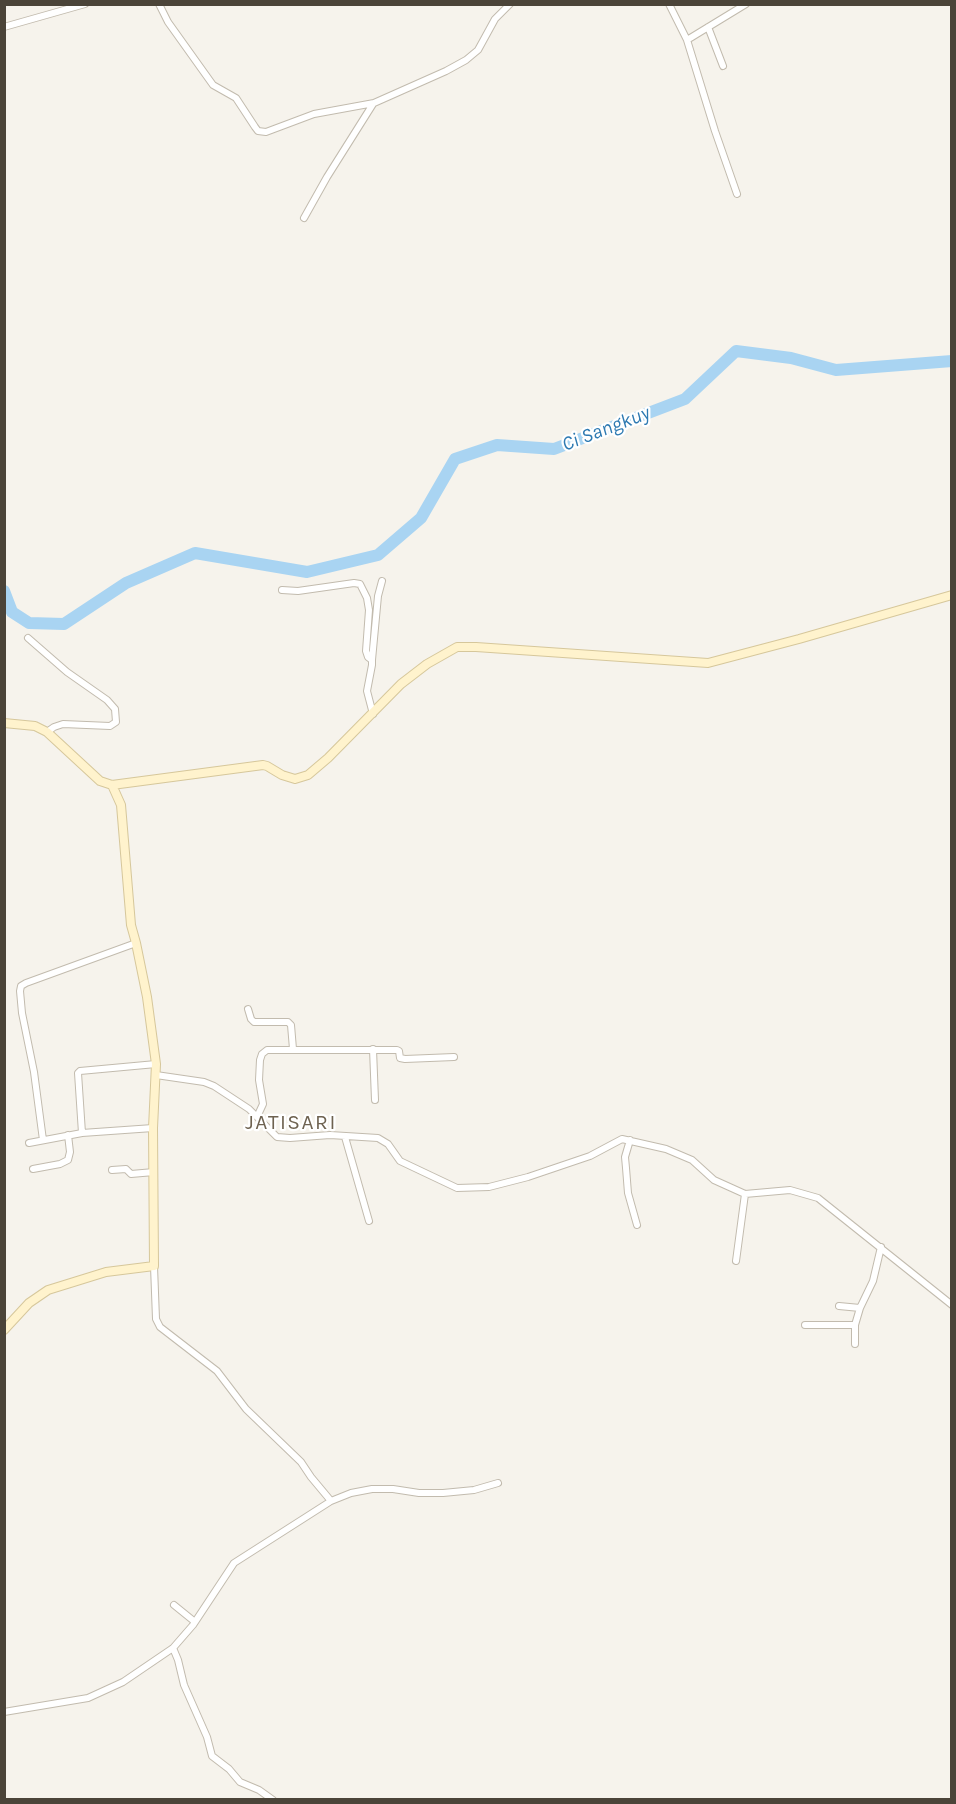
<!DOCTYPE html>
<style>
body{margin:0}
#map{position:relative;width:956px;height:1804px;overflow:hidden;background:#f6f3ec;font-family:Karla,sans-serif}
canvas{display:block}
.frame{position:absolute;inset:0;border:6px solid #4b4439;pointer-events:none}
</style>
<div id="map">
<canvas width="956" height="1804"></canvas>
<div class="frame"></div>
</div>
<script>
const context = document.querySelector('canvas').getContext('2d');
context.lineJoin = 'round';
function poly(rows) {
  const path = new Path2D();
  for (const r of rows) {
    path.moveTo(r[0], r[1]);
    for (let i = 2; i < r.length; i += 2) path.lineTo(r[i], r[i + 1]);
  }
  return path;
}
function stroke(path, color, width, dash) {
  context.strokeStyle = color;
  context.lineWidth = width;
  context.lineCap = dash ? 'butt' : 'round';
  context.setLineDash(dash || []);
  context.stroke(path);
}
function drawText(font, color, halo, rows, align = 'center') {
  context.font = font + ' Karla,sans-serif';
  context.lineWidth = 4.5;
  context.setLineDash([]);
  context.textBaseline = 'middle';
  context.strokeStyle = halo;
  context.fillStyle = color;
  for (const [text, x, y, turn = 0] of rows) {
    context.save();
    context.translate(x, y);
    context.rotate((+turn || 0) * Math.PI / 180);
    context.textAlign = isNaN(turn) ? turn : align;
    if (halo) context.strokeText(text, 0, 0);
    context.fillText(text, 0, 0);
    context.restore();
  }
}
const river = poly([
 [4,591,12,612,29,623,64,624,126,583,195,553,307,572,378,555,421,518,455,459,497,445,554,449,685,399,736,351,791,358,836,370,952,361]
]);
const street = poly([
 [159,4,168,22,213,85,236,98,255,127,258,131,266,132,314,114,374,103,446,71,466,60,478,50,495,19,510,4],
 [669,4,687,40,746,4],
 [4,27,85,4],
 [708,27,723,66],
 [687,40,715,131,737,194],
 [304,218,327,177,373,104],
 [282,590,298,591,354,583,360,584,367,598,369,610,366,651,368,657,372,660,372,665,367,691,373,714],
 [28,638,67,672,107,700,115,709,116,722,110,726,63,724,54,727,47,732],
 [372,660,378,596,382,581],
 [248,1009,251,1019,254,1022,288,1022,291,1025,293,1049],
 [373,1049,375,1100],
 [156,1075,204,1082,214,1086,249,1109,277,1137,290,1138,330,1135,378,1138,388,1144,400,1161,457,1188,489,1187,528,1177,590,1156,622,1139,666,1149,692,1160,714,1180,745,1194,790,1190,818,1198,952,1305],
 [257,1117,263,1104,259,1080,260,1060,262,1054,267,1050,397,1050,399,1051,400,1058,405,1059,454,1057],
 [82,1133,78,1073,80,1071,156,1064],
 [345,1137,369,1221],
 [43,1140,34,1072,22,1013,20,991,21,986,26,983,136,943],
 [630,1140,625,1157,626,1168,628,1193,637,1225],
 [29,1143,82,1133,153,1128],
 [33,1169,60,1164,68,1160,70,1152,68,1135],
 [112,1170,126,1169,131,1174,154,1172],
 [736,1261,745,1194],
 [154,1266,156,1319,160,1327,217,1371,246,1409,301,1462,311,1477,331,1501],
 [839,1306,860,1308],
 [805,1325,855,1325],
 [855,1344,855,1325,860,1308,873,1281,881,1247],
 [174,1605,195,1622],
 [173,1648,178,1660,184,1685,207,1737,212,1756,229,1769,240,1782,259,1790,273,1800],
 [4,1712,88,1698,123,1682,173,1648,193,1625,234,1563,331,1501,351,1493,372,1489,393,1489,419,1493,443,1493,474,1490,498,1483]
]);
const secondary = poly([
 [4,723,35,726,47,732,100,781,112,785,263,765,267,766,282,775,295,779,308,775,328,758,401,684,427,664,457,647,476,647,708,663,799,639,952,595],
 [4,1330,29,1303,48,1290,106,1272,154,1266,153,1128,156,1064,147,997,136,943,131,925,121,805,112,785]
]);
const waterNames = [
 ["Ci Sangkuy",606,429,-21]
];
const quarterNames = [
 ["JATISARI",291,1123]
];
stroke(river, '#a9d4f2', 12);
stroke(street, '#c2bbae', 8);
stroke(secondary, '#d6c79b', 10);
stroke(street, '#fff', 6);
stroke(secondary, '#fff3cd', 8);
drawText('italic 20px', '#2e7ab2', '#fff', waterNames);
context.letterSpacing = '1.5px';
drawText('21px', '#6e6250', '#fff', quarterNames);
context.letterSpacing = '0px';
</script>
